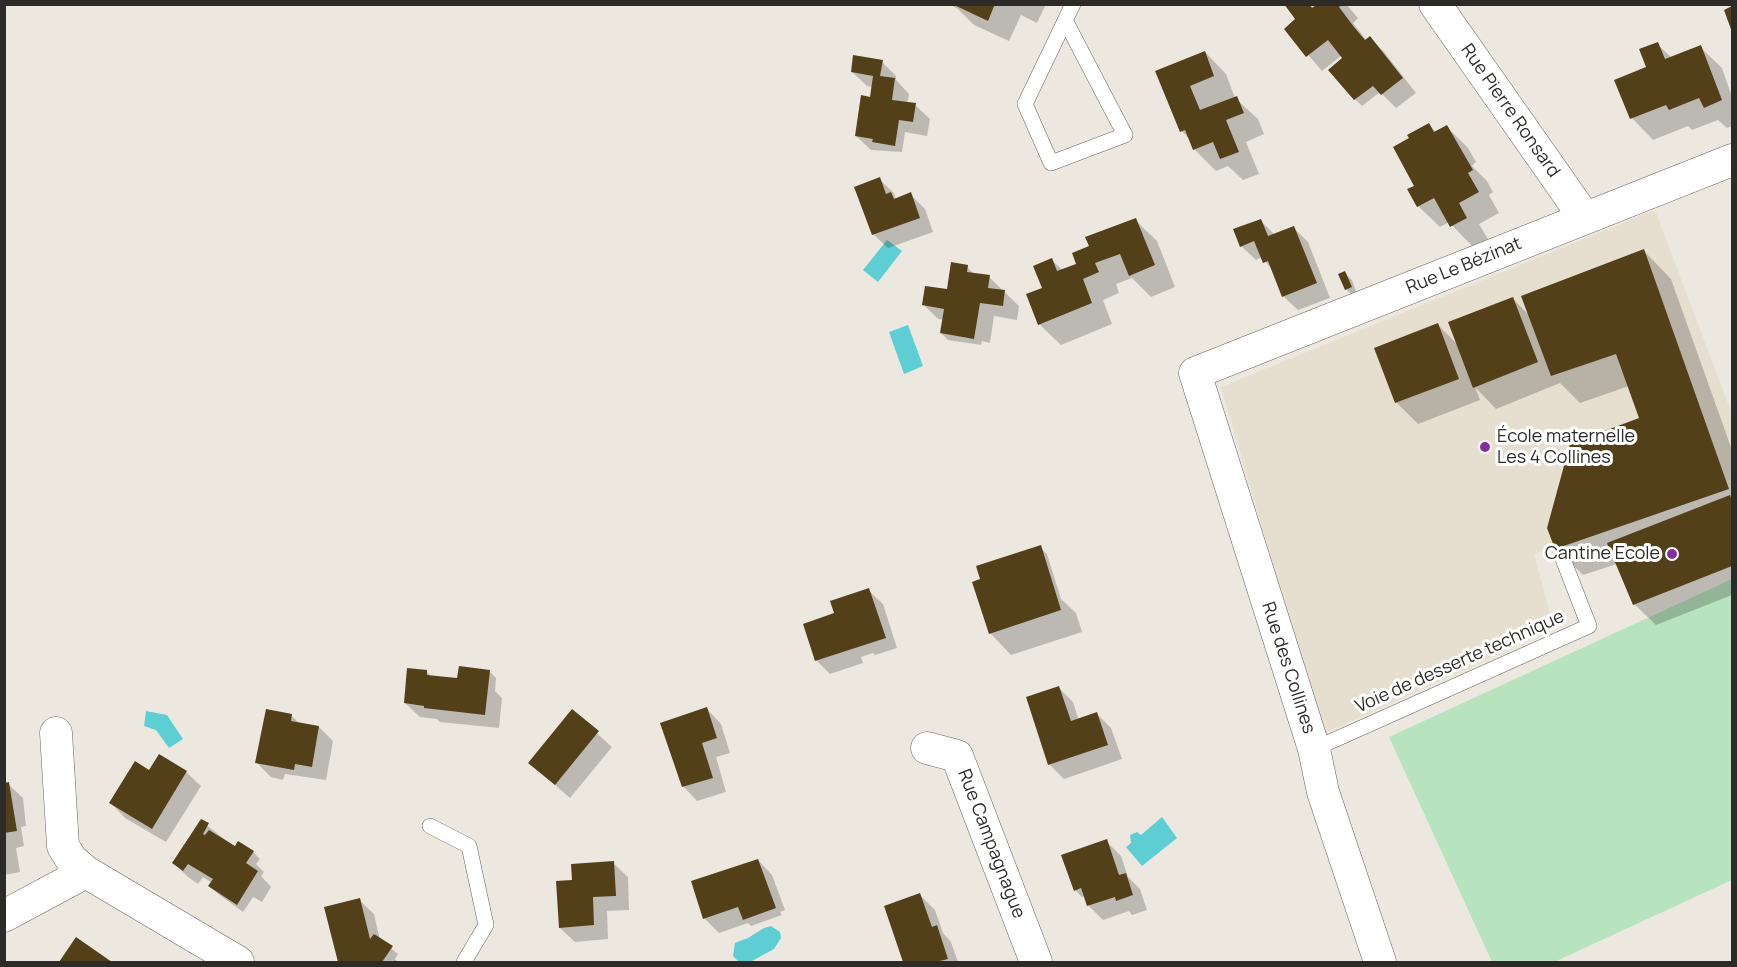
<!DOCTYPE html>
<meta charset="utf-8">
<style>
body{margin:0}
#map{position:relative;width:1737px;height:967px;overflow:hidden;background:#ece8e0;font-family:Manrope,sans-serif}
canvas{display:block}
.frame{position:absolute;inset:0;border:6px solid #2c2b28;pointer-events:none}
</style>
<div id="map">
<canvas width="1737" height="967"></canvas>
<div class="frame"></div>
</div>
<script>
const context = document.querySelector('canvas').getContext('2d');
context.lineJoin = 'round';
function fill(path, color) {
  context.fillStyle = color;
  context.fill(path, 'evenodd');
}
function poly(rows) {
  const path = new Path2D();
  for (const r of rows) {
    path.moveTo(r[0], r[1]);
    for (let i = 2; i < r.length; i += 2) path.lineTo(r[i], r[i + 1]);
  }
  return path;
}
function stroke(path, color, width, dash) {
  context.strokeStyle = color;
  context.lineWidth = width;
  context.lineCap = dash ? 'butt' : 'round';
  context.setLineDash(dash || []);
  context.stroke(path);
}
function drawText(font, color, halo, rows, align = 'center') {
  context.font = font + ' Manrope,sans-serif';
  context.lineWidth = 6;
  context.setLineDash([]);
  context.textBaseline = 'middle';
  context.strokeStyle = halo;
  context.fillStyle = color;
  for (const [text, x, y, turn = 0] of rows) {
    context.save();
    context.translate(x, y);
    context.rotate((+turn || 0) * Math.PI / 180);
    context.textAlign = isNaN(turn) ? turn : align;
    if (halo) context.strokeText(text, 0, 0);
    context.fillText(text, 0, 0);
    context.restore();
  }
}
const built = poly([
 [1655,210,1732,414,1732,479,1534,554,1554,629,1323,734,1221,387]
]);
const green = poly([
 [1732,579,1732,880,1554,962,1492,962,1389,737]
]);
const water = poly([
 [887,240,902,251,878,282,863,270],
 [908,325,923,366,904,374,889,332],
 [146,711,167,715,183,739,169,748,156,730,144,726],
 [1162,817,1177,838,1142,866,1126,847,1131,843,1130,835,1137,832,1141,835],
 [771,926,780,932,781,938,774,949,752,961,739,962,733,956,735,943,748,938,764,928]
]);
const shadow = poly([
 [949,4,1046,4,1037,23,1021,15,1009,41,974,25,958,9],
 [1286,4,1310,4,1314,9,1320,4,1346,4,1358,18,1353,23,1367,41,1370,38,1384,52,1416,93,1396,108,1380,92,1362,106,1355,99,1344,58,1342,55,1322,71,1286,29,1297,20],
 [1657,44,1672,58,1700,47,1722,68,1732,97,1732,126,1727,128,1718,120,1692,130,1688,126,1653,140,1632,118],
 [1205,52,1226,74,1235,98,1258,119,1264,134,1246,142,1259,174,1243,180,1228,166,1216,171,1194,149,1191,141,1182,131,1157,72],
 [882,62,896,76,896,80,909,94,907,104,915,105,930,119,927,136,905,132,902,152,871,150,856,136,871,99,873,87,867,86,852,72],
 [1429,125,1435,131,1447,127,1468,148,1476,162,1472,166,1487,181,1493,192,1489,195,1499,213,1479,224,1488,239,1473,247,1449,222,1440,227,1418,206,1411,138],
 [879,179,894,193,896,200,910,194,925,209,933,232,888,248,873,234],
 [1135,220,1157,241,1175,287,1151,297,1132,278,1116,284,1119,293,1103,300,1112,324,1061,345,1039,324,1044,288,1051,259,1062,270,1078,264,1091,247],
 [1260,220,1275,235,1294,228,1308,242,1330,298,1298,310,1283,296,1273,271,1262,257,1256,260,1241,246],
 [1644,251,1671,279,1732,450,1732,595,1656,625,1634,604,1617,564,1583,575,1556,548,1641,419,1629,386,1580,403,1560,383,1496,409,1475,387,1480,400,1418,424,1397,403,1376,349,1438,325,1459,346,1513,299,1530,316],
 [967,267,975,275,989,277,1019,306,1017,320,994,316,990,343,982,341,981,345,948,340,941,333,944,320,938,319,924,305,949,291],
 [1345,273,1352,280,1357,294,1353,296,1346,289],
 [1040,547,1047,554,1061,599,1076,613,1082,632,1011,655,990,633],
 [868,590,883,604,897,648,875,655,873,653,861,657,863,663,830,674,816,660,836,614],
 [489,671,496,678,495,691,502,698,499,728,440,722,437,719,420,717,405,703,427,672,432,677,462,681],
 [1059,688,1073,702,1079,721,1097,714,1111,728,1122,759,1064,779,1049,764],
 [707,709,721,724,730,753,716,757,726,792,697,801,683,786],
 [572,711,612,747,570,798,530,763],
 [291,715,298,722,319,727,333,741,326,780,285,774,283,780,271,777,257,763],
 [149,772,186,772,201,786,166,842,125,818,111,803],
 [4,784,8,784,23,798,26,826,21,827,24,846,16,848,20,872,4,875],
 [201,821,241,852,253,852,260,859,256,864,264,872,261,876,271,887,262,902,253,897,243,912,217,893,210,886,212,883,203,877,198,884,188,877,174,863],
 [1106,841,1121,856,1128,877,1140,889,1147,910,1132,915,1129,911,1103,920,1089,906,1085,896,1082,897,1075,890],
 [758,860,772,875,785,910,780,912,782,915,751,926,748,923,719,933,704,918],
 [613,863,628,877,629,910,607,911,608,939,575,942,560,928,573,882],
 [920,895,935,910,943,933,951,942,958,962,905,962,886,907],
 [359,900,374,914,380,940,398,954,395,959,398,962,340,962,335,946],
 [76,940,111,962,61,962]
]);
const building = poly([
 [952,4,995,4,988,21],
 [1284,4,1309,4,1312,8,1317,4,1343,4,1339,7,1354,27,1365,40,1370,36,1403,78,1381,95,1373,86,1354,100,1328,70,1342,58,1328,40,1306,57,1284,29,1295,19],
 [1732,6,1732,32,1724,10],
 [1658,42,1665,59,1701,45,1722,100,1704,108,1699,98,1669,110,1666,105,1630,119,1614,80,1646,67,1639,49],
 [1205,51,1214,76,1190,86,1200,110,1237,96,1244,113,1226,120,1239,152,1220,159,1213,142,1193,150,1185,130,1180,132,1155,71],
 [853,55,883,60,880,76,895,78,892,100,916,103,913,122,899,120,895,146,872,142,873,139,855,136,861,95,870,97,873,76,851,72],
 [1429,123,1434,132,1447,125,1473,170,1468,173,1479,192,1459,203,1467,218,1450,227,1434,198,1417,207,1407,189,1414,186,1393,147,1409,138,1407,135],
 [880,177,886,194,891,192,894,199,911,192,920,218,872,235,854,187],
 [1136,218,1155,265,1129,276,1120,254,1095,263,1099,272,1083,279,1092,303,1038,325,1026,294,1042,288,1033,266,1052,258,1057,271,1076,264,1072,253,1089,246,1085,237],
 [1261,219,1268,236,1294,226,1317,283,1282,297,1268,261,1263,263,1254,241,1240,247,1233,229],
 [1644,249,1729,489,1555,549,1547,528,1570,444,1639,418,1616,354,1551,376,1521,296],
 [951,262,968,265,967,272,990,275,988,288,1005,290,1003,306,980,303,974,339,940,333,944,309,922,305,925,286,947,289],
 [1345,271,1352,287,1345,290,1338,274],
 [1513,297,1538,362,1473,388,1448,322],
 [1438,323,1459,379,1395,403,1374,348],
 [1730,495,1732,501,1732,566,1633,605,1607,543],
 [1041,545,1061,610,989,634,972,582,980,579,976,566],
 [869,588,886,638,815,661,803,624,834,613,830,601],
 [459,666,490,670,485,715,424,708,424,706,404,703,407,668,427,670,427,675,457,678],
 [1059,686,1071,721,1097,712,1108,745,1048,765,1026,697],
 [707,707,717,738,702,743,713,778,682,787,660,723],
 [266,709,292,714,291,721,319,726,312,767,295,764,294,770,255,763],
 [572,709,599,731,555,785,528,763],
 [159,754,187,771,152,829,109,803,135,761,149,770],
 [9,782,17,831,4,833,4,783],
 [201,819,209,823,203,834,205,835,209,830,235,846,238,841,254,851,246,863,258,871,237,905,208,886,213,879,188,864,183,871,172,863],
 [1107,839,1119,875,1126,873,1133,895,1116,901,1115,897,1087,906,1081,888,1074,891,1061,855],
 [758,859,776,908,743,920,738,907,703,919,691,881],
 [614,861,616,896,593,897,594,925,559,928,556,881,572,880,571,864],
 [920,893,932,927,937,925,948,959,936,962,903,962,884,906],
 [360,898,370,939,374,934,393,946,382,962,338,962,324,907],
 [76,937,109,960,113,962,59,962]
]);
const service = poly([
 [1066,22,1125,135,1051,163,1025,104,1073,4],
 [1314,749,1589,626,1563,559],
 [430,826,469,846,486,925,464,962]
]);
const minor = poly([
 [1435,4,1585,218],
 [56,733,63,846,71,859,86,872],
 [927,748,957,756,1036,962],
 [4,916,86,872,238,962],
 [1380,962,1323,792,1314,749,1195,373,1732,160]
]);
const markers = [
 [1485,447,6,"#842f9d"],
 [1672,554,6,"#842f9d"]
];
const streetNames = [
 ["Rue Pierre Ronsard",1510,111,55],
 ["Rue Le Bézinat",1464,266,-22],
 ["Voie de desserte technique",1460,662,-24],
 ["Rue des Collines",1288,668,72],
 ["Rue Campagnague",991,844,69]
];
const poiNames = [
 ["École maternelle",1497,437],
 ["Les 4 Collines",1497,458],
 ["Cantine Ecole",1660,554,"right"]
];
fill(built, '#e6decf');
fill(green, '#b7e3be');
fill(water, '#5dced4');
fill(shadow, '#0003');
fill(building, '#534018');
stroke(service, '#68645d', 16);
stroke(minor, '#68645d', 33);
stroke(service, '#fff', 15);
stroke(minor, '#fff', 32);
for (const [x, y, r, color] of markers) {
  const dot = new Path2D();
  dot.arc(x, y, r, 0, 2 * Math.PI);
  context.fillStyle = color;
  context.fill(dot);
  stroke(dot, '#fff', 2);
}
drawText('18px', '#2c2b28', '#fff', streetNames);
drawText('18px', '#2c2b28', '#fff', poiNames, 'left');
</script>
